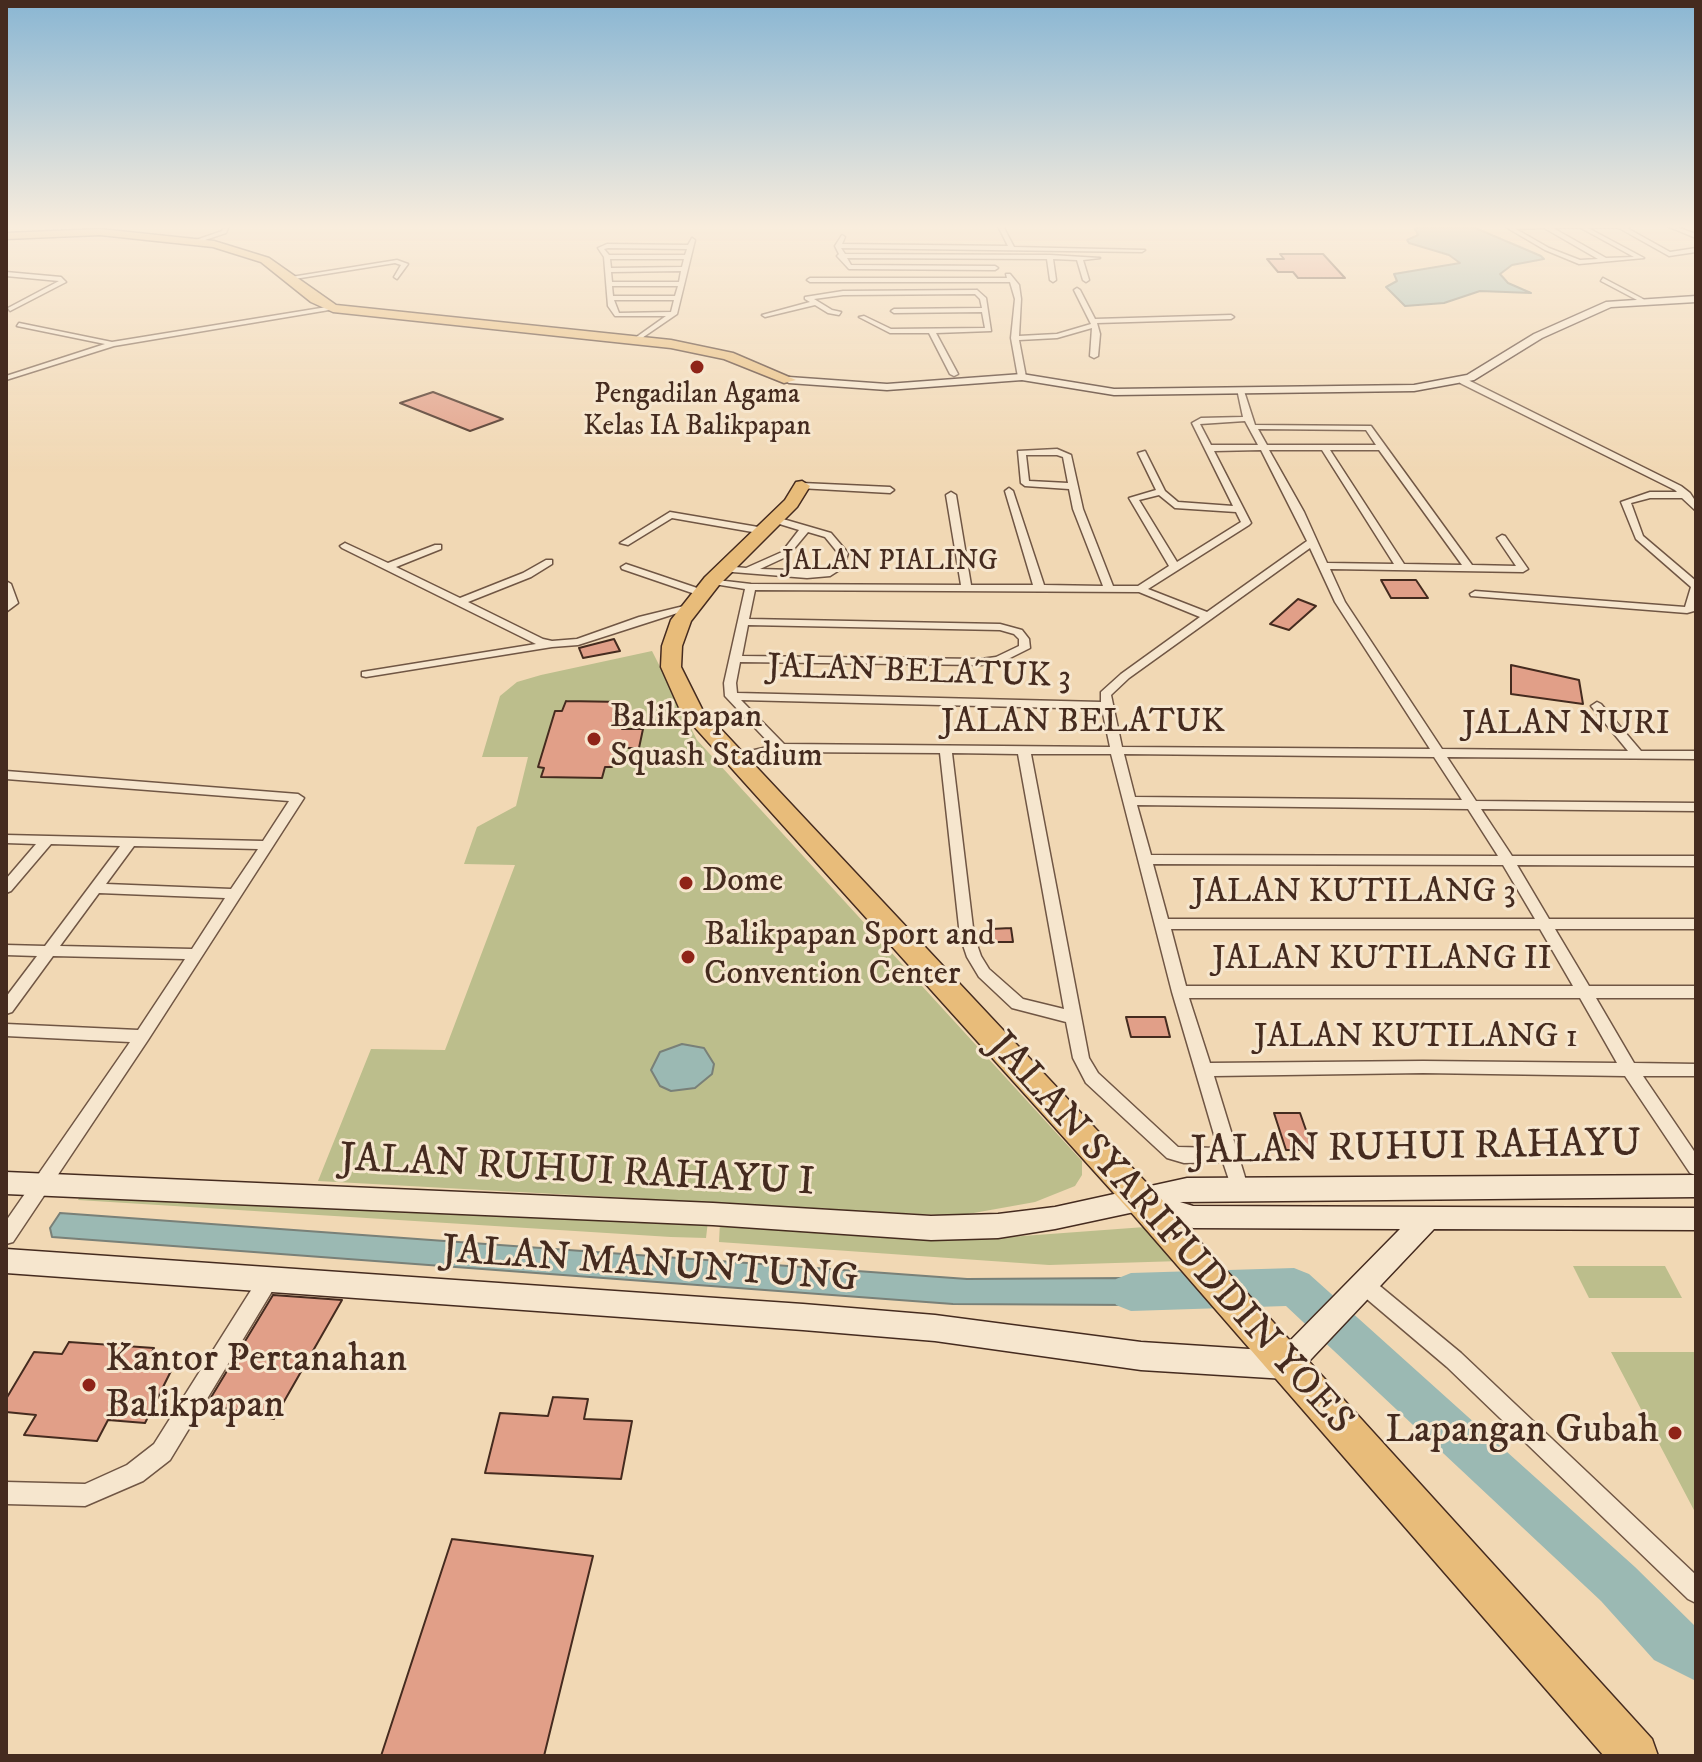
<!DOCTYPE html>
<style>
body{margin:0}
#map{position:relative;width:1702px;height:1762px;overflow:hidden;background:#f1d8b4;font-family:"IM FELL DW Pica",serif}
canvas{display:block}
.frame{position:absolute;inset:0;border:8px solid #452b1f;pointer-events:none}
</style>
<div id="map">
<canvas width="1702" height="1762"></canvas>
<div class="frame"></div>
</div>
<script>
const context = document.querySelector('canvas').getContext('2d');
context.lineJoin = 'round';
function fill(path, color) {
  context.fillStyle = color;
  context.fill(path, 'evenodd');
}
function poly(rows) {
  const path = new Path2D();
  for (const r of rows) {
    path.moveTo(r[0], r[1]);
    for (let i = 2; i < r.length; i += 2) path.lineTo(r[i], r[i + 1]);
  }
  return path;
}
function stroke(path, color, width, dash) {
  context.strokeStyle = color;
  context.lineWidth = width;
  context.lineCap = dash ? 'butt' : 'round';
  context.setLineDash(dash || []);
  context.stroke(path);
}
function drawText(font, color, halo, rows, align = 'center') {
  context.font = font + ' "IM FELL DW Pica",serif';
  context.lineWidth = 6;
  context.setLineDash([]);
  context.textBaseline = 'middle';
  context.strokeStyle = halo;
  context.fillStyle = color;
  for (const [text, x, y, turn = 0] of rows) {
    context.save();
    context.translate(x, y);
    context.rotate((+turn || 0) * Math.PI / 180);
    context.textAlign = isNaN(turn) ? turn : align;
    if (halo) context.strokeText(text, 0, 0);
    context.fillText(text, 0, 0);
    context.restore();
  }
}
const green = poly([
 [652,651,697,740,1082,1161,1082,1175,1075,1186,1035,1202,957,1216,318,1181,371,1049,445,1050,515,865,464,864,477,827,516,806,528,757,482,757,500,696,517,682,541,675],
 [85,1187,708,1221,706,1238,671,1237,78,1200],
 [720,1222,982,1239,1145,1227,1181,1261,1049,1265,719,1242],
 [1573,1266,1665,1266,1682,1298,1589,1298],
 [1611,1352,1696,1352,1696,1514]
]);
const water = poly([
 [1422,227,1473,227,1541,256,1544,259,1512,265,1500,274,1508,283,1531,293,1480,291,1444,303,1405,306,1386,287,1397,281,1394,274,1460,263,1449,255,1409,243,1407,240,1418,235,1415,229,1422,227],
 [682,1044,704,1048,714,1064,712,1074,695,1088,671,1091,660,1086,651,1070,660,1052,682,1044],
 [60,1213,967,1279,1130,1278,1132,1305,953,1304,52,1237,50,1228,60,1213]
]);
const river = poly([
 [1294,1268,1309,1274,1635,1567,1696,1627,1696,1681,1654,1660,1601,1601,1286,1306,1131,1311,1116,1305,1110,1292,1116,1279,1131,1273,1294,1268]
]);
const building = poly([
 [1280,254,1323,254,1345,278,1298,278,1293,272,1278,272,1267,259,1284,259,1280,254],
 [433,392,503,419,470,431,400,403,433,392],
 [1381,580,1416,580,1428,598,1391,598,1381,580],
 [1298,599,1316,606,1289,630,1270,624,1298,599],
 [614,639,620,651,583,658,579,648,614,639],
 [1511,665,1579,680,1583,704,1511,694,1511,665],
 [566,701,623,702,621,711,626,711,622,729,643,729,639,748,617,748,612,767,605,767,602,778,541,777,544,768,538,767,555,711,562,711,566,701],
 [1011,928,1013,942,993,942,991,929,1011,928],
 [1126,1017,1165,1017,1170,1037,1131,1037,1126,1017],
 [1274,1113,1300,1113,1313,1150,1286,1150,1274,1113],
 [273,1295,342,1300,274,1419,207,1404,273,1295],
 [69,1342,154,1348,143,1369,171,1371,145,1423,108,1420,97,1441,24,1435,36,1415,6,1412,6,1399,34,1352,62,1354,69,1342],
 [553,1397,588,1399,584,1419,632,1421,621,1479,485,1473,500,1413,548,1416,553,1397],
 [452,1539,593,1556,544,1756,381,1756,452,1539]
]);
const street = poly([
 [224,226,229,226,226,233,196,243,193,241,222,231,224,226],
 [998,226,1003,226,1014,247,1145,250,1142,252,841,248,845,254,1050,255,1100,258,1083,260,1089,280,1086,282,1083,280,1077,260,1053,259,1056,280,1053,282,1050,280,1047,259,847,258,851,265,995,266,998,268,995,270,849,269,837,256,839,254,835,246,842,235,845,237,842,244,1008,246,998,226],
 [1504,226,1631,226,1627,228,1670,252,1696,248,1696,252,1669,256,1619,228,1588,228,1644,258,1579,264,1545,250,1504,226],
 [1545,228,1546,229,1598,259,1580,260,1549,248,1516,229,1545,228],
 [1553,228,1581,228,1634,257,1606,258,1553,228],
 [1667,226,1674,226,1696,234,1696,238,1667,226],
 [692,238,695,240,677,314,639,340,635,340,635,338,666,316,615,316,608,306,604,257,598,248,607,244,688,245,692,238],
 [608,248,687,249,685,255,609,255,604,249,608,248],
 [610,259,684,259,682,267,611,268,610,259],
 [681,271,679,282,612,282,611,272,681,271],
 [612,286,678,286,675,296,613,296,612,286],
 [614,300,674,300,671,312,619,313,614,300],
 [397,260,408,264,397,279,394,277,401,265,395,263,288,280,285,278,397,260],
 [6,272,61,277,66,282,10,311,8,308,59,281,6,276,6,272],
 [1006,274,1010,274,1019,285,1021,299,1019,336,1057,334,1091,324,1074,290,1077,288,1080,290,1095,319,1231,315,1234,317,1231,319,1097,323,1100,334,1098,356,1094,358,1090,356,1092,328,1057,338,1019,340,1026,377,1022,379,1018,377,1011,338,1015,299,1010,282,810,282,807,280,810,278,1007,278,1006,274],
 [1603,278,1643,299,1644,300,1639,301,1601,281,1603,278],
 [977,290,986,298,991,331,936,333,958,374,954,376,950,374,929,333,890,333,859,317,864,316,891,329,985,328,982,312,894,313,891,311,894,309,982,308,980,299,975,294,843,295,814,299,832,310,841,312,839,315,828,313,815,305,765,317,762,315,810,302,805,299,805,297,843,291,977,290],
 [333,306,335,309,114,346,6,380,6,376,105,344,17,326,19,323,112,342,333,306],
 [1460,379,1466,379,1681,486,1690,493,1696,502,1696,511,1682,498,1650,498,1631,503,1643,536,1696,581,1696,606,1694,611,1687,613,1471,596,1470,594,1475,591,1685,607,1691,587,1636,539,1621,502,1650,492,1677,492,1675,490,1460,383,1460,379],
 [1237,389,1244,391,1255,425,1371,426,1472,565,1516,566,1497,538,1502,535,1505,536,1528,569,1523,572,1330,569,1345,602,1442,749,1628,751,1591,706,1597,702,1601,704,1641,751,1696,751,1696,759,1447,757,1476,801,1696,803,1696,811,1481,809,1512,856,1696,856,1696,866,1517,865,1549,919,1696,919,1696,929,1555,929,1589,986,1696,986,1696,998,1596,998,1634,1063,1696,1064,1696,1076,1643,1076,1696,1154,1696,1175,1690,1173,1625,1076,1423,1073,1214,1076,1248,1187,1245,1192,1239,1195,1233,1192,1223,1162,1184,1163,1167,1158,1086,1083,1073,1058,1066,1022,1012,1008,979,977,967,957,960,936,940,753,781,752,732,763,726,759,728,756,772,746,725,696,724,683,745,589,708,583,708,579,751,584,961,585,946,495,951,492,956,495,971,585,1033,585,1005,491,1009,488,1013,491,1044,585,1103,586,1073,509,1069,489,1025,486,1021,483,1018,451,1057,449,1071,455,1083,509,1113,586,1138,586,1169,566,1129,498,1156,490,1138,453,1145,451,1165,491,1178,502,1233,506,1192,423,1201,418,1243,417,1237,389],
 [1245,421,1258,445,1211,445,1200,424,1245,421],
 [1258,429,1366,430,1376,445,1267,445,1258,429],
 [1261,450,1307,541,1207,612,1148,589,1249,525,1251,523,1214,451,1261,450],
 [1269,450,1322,450,1394,564,1327,563,1304,512,1269,450],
 [1330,450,1379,450,1462,565,1404,564,1330,450],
 [1026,455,1057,455,1063,457,1068,483,1029,481,1026,455],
 [1159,495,1175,508,1236,512,1241,522,1177,562,1139,500,1159,495],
 [1310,548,1335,602,1430,749,1122,747,1111,695,1129,678,1310,548],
 [755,590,1139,592,1200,617,1121,674,1101,692,1101,702,737,693,736,683,740,662,981,665,1002,662,1030,648,1029,639,1022,630,1000,624,749,619,755,590],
 [748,625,1000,630,1014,634,1019,639,1019,646,996,657,981,659,742,656,748,625],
 [741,700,1102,709,1110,747,784,744,741,700],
 [952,753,1018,754,1064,1009,1023,999,989,969,981,956,974,936,952,753],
 [1031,754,1111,754,1172,992,1218,1148,1178,1147,1098,1073,1089,1058,1031,754],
 [1124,754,1434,757,1462,800,1135,797,1124,754],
 [1137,805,1468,809,1498,856,1151,855,1137,805],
 [1153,864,1503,865,1535,919,1168,919,1153,864],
 [1171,929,1540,929,1573,986,1186,986,1171,929],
 [1189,998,1580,998,1617,1063,1423,1061,1210,1063,1189,998],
 [802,483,890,487,894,490,890,493,799,488,799,484,802,483],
 [670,512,764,528,769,531,764,534,672,518,628,545,620,543,670,512],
 [776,517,831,533,848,553,844,567,830,576,807,578,720,571,719,569,724,566,746,568,782,552,799,530,773,522,773,518,776,517],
 [808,532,825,537,838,553,835,564,824,571,760,569,788,556,808,532],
 [345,543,388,563,435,545,441,545,441,549,396,567,460,598,523,573,546,560,552,560,552,564,531,577,468,602,543,639,552,641,577,639,639,617,688,605,693,608,578,645,552,647,366,677,362,676,362,672,536,644,342,548,340,546,345,543],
 [626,564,706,591,707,593,706,595,698,595,622,569,621,567,626,564],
 [6,581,11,584,18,603,6,612,6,581],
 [6,771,298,794,304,798,148,1040,13,1242,6,1244,6,1221,130,1042,6,1036,6,1024,138,1030,185,959,53,956,12,1012,6,1014,6,997,37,956,6,955,6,945,45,946,120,846,51,844,11,891,6,893,6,879,36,844,6,843,6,835,263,841,289,801,6,779,6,771],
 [134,846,258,849,231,889,106,884,134,846],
 [99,893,225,898,192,949,60,946,99,893],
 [267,1273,274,1276,277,1282,274,1288,170,1460,143,1481,85,1506,6,1504,6,1482,85,1484,127,1465,154,1444,260,1276,267,1273],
 [1362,1274,1369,1277,1461,1353,1696,1575,1696,1603,1688,1599,1447,1367,1355,1289,1352,1283,1355,1277,1362,1274]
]);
const secondary = poly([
 [1696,296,1696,302,1611,307,1542,338,1474,380,1414,391,1114,395,1022,380,887,390,789,383,784,380,789,377,887,384,1022,374,1114,389,1414,385,1467,375,1534,334,1606,302,1696,296],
 [6,1172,713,1203,931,1216,998,1214,1055,1207,1187,1178,1696,1175,1696,1197,1180,1202,1193,1206,1696,1208,1696,1230,1434,1229,1296,1375,1286,1379,1141,1370,935,1341,803,1330,6,1273,6,1249,803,1304,935,1315,1141,1342,1280,1351,1400,1229,1193,1228,1139,1211,1055,1229,998,1238,931,1240,713,1225,6,1194,6,1172]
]);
const highway = poly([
 [100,229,214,241,269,258,336,305,671,340,733,353,796,380,784,383,724,359,671,348,333,312,311,302,261,262,213,247,100,235,6,239,6,233,100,229],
 [802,481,810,486,797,507,719,585,691,621,682,646,681,667,702,709,1154,1191,1652,1739,1658,1756,1604,1756,1130,1211,681,712,661,667,662,646,671,620,705,577,785,500,796,482,802,481]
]);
const markers = [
 [697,367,8,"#8f2418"],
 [594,739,8,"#8f2418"],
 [686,883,8,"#8f2418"],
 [688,957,8,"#8f2418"],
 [89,1385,8,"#8f2418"],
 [1675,1433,8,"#8f2418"]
];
const farPoinames = [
 ["Pengadilan Agama",697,396],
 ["Kelas IA Balikpapan",697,428]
];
const farStreetnames = [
 ["JALAN PIALING",890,563]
];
const streetNames = [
 ["JALAN BELATUK 3",919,674,2],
 ["JALAN BELATUK",1083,724],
 ["JALAN NURI",1566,726],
 ["JALAN KUTILANG 3",1354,894],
 ["JALAN KUTILANG II",1382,961],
 ["JALAN KUTILANG 1",1416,1039]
];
const poiNames = [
 ["Balikpapan",610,719],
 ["Squash Stadium",610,758],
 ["Dome",702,883],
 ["Balikpapan Sport and",704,937],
 ["Convention Center",704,976]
];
const nearStreetnames = [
 ["JALAN RUHUI RAHAYU",1416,1150,-1],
 ["JALAN RUHUI RAHAYU I",577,1173,3],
 ["JALAN SYARIFUDDIN YOES",1169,1235,48],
 ["JALAN MANUNTUNG",650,1267,4]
];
const nearPoinames = [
 ["Kantor Pertanahan",105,1362],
 ["Balikpapan",105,1408],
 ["Lapangan Gubah",1659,1433,"right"]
];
fill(green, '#bcbe8c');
fill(water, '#9bb9b3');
stroke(water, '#798078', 2);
fill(river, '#9bb9b3');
fill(building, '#e19f88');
stroke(building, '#452b1f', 2);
stroke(street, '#705644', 3);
stroke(secondary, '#452b1f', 3);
stroke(highway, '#452b1f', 3);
fill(street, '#f6e6ce');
fill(secondary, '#f6e6ce');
fill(highway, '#e8bc7a');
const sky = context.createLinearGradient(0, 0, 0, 472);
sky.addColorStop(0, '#89b6d3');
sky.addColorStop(0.48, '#f9eddd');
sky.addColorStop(1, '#f9eddd00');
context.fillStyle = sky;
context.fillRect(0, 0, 1702, 472);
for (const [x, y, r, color] of markers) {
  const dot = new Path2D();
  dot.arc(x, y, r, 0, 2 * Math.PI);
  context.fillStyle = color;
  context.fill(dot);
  stroke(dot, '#f6e6ce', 3);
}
drawText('28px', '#452b1f', '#f6e6ce', farPoinames);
drawText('28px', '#452b1f', '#f6e6ce', farStreetnames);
drawText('34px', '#452b1f', '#f6e6ce', streetNames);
drawText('34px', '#452b1f', '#f6e6ce', poiNames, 'left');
drawText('40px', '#452b1f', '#f6e6ce', nearStreetnames);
drawText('40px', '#452b1f', '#f6e6ce', nearPoinames, 'left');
</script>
